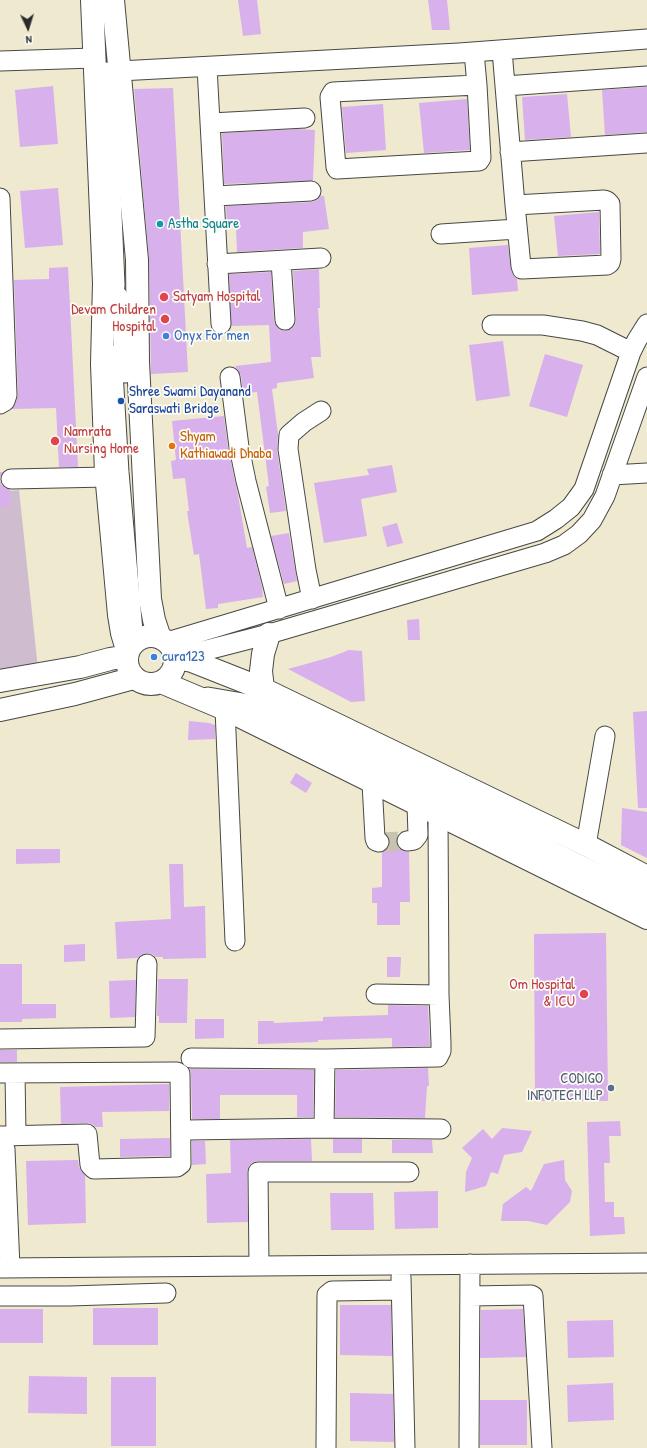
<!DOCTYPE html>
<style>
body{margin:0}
#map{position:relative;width:647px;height:1448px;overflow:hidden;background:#eee9cf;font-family:"Patrick Hand",sans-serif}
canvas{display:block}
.north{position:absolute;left:8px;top:8px;width:40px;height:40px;-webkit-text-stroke:3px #fdfcf7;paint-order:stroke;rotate:176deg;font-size:11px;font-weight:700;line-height:16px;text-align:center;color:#2b2b2b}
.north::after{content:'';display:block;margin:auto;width:14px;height:18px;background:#2b2b2b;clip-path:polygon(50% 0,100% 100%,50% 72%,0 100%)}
</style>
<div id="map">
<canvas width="647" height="1448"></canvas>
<div class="north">N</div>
</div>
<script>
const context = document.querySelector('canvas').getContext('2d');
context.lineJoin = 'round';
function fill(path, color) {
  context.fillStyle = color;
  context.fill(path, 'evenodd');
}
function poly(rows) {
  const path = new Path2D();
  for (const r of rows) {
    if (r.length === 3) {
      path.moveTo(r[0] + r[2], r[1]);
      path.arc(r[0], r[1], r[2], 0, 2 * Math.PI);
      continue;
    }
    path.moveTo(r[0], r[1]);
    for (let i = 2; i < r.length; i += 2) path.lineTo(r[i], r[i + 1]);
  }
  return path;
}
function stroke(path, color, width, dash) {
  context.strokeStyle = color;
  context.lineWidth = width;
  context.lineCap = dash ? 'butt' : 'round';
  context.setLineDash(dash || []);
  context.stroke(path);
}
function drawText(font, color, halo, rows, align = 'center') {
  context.font = font + ' "Patrick Hand",sans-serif';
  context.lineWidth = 3.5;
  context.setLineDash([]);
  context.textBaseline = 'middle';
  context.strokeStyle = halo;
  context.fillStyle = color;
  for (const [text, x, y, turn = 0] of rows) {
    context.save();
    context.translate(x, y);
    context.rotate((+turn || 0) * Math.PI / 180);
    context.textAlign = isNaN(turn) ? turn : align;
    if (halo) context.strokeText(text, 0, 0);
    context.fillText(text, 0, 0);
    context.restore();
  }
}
const industrial = poly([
 [19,490,38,669,0,675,0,492]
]);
const building = poly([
 [238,0,257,0,261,34,243,36],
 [428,0,447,0,450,30,432,30],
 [53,86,58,144,20,147,15,90],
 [647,87,647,132,605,135,602,90],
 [173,88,188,372,151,374,149,259,134,89],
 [567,94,571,137,525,140,522,97],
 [467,99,470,150,424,153,419,103],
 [383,104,386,150,346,153,342,107],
 [297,129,315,130,313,181,224,184,222,133],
 [58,188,63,245,25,248,20,191],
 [321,196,324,196,329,229,303,232,303,248,237,252,236,227,227,228,226,206,312,202,317,200],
 [599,212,600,254,558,256,554,216],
 [508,245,511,269,512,273,517,279,518,291,472,295,469,248],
 [68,267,78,467,59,467,56,408,12,409,15,404,18,395,14,280,49,279,49,268],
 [319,269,320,308,318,308,321,357,311,357,314,378,277,383,277,388,272,389,278,434,277,450,286,511,270,513,266,487,269,486,257,392,243,393,241,375,235,366,271,362,269,325,231,326,229,274,271,272,274,321,276,326,280,330,285,331,291,329,295,325,296,320,293,271],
 [503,341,510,396,476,401,469,345],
 [545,354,583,365,567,417,529,406],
 [224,416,228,448,238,495,247,548,252,547,262,587,263,597,218,604,218,608,206,609,199,554,194,555,187,511,189,511,185,478,173,479,171,461,176,460,172,421],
 [392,465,397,492,361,499,367,536,324,543,314,483,369,475,367,469],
 [0,472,3,472,0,479,1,484,5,488,10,490,10,507,0,507],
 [397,523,403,543,387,547,382,527],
 [289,533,297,581,284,584,271,536],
 [419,619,420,640,408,640,407,620],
 [349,650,362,651,365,701,351,702,288,669,331,657],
 [647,711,647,808,638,808,633,712],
 [189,721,209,723,215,725,215,739,188,740],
 [296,773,312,783,306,793,290,783],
 [622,808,647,812,647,858,621,845],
 [396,843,399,848,403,851,409,852,410,902,400,902,400,925,377,925,377,903,372,903,372,888,382,887,382,852,387,850,390,844],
 [16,849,60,849,60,863,16,864],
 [169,864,183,864,184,907,205,906,206,958,163,959,163,957,156,957,152,954,147,953,141,955,138,958,117,959,115,922,171,919],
 [606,933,608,1101,535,1101,534,934],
 [85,944,85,961,64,962,64,945],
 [387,957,401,957,400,977,387,977],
 [0,964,22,964,22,1004,56,1004,56,1018,22,1019,22,1022,0,1022],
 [158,979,188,979,187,1023,159,1023,159,1016,157,1016],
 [136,980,135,1017,110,1018,109,981],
 [388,1005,428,1006,430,1046,392,1047,392,1038,318,1040,318,1042,258,1044,258,1021,274,1021,274,1023,323,1021,323,1017,388,1015],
 [195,1019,224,1019,224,1038,195,1039],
 [0,1050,17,1050,17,1062,0,1062],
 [428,1068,429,1086,427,1086,425,1118,335,1117,336,1070],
 [190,1069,314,1070,313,1117,297,1117,297,1095,220,1095,220,1119,192,1119,191,1074],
 [169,1084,169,1111,102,1112,103,1127,96,1127,92,1124,87,1123,61,1124,60,1087],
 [620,1121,621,1136,609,1136,610,1163,604,1163,605,1202,614,1202,614,1217,624,1217,625,1234,590,1236,587,1122],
 [502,1128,532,1131,522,1152,504,1155,498,1174,491,1172,486,1186,465,1192,466,1172,472,1158,462,1148,483,1129,492,1139],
 [170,1138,170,1156,120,1157,120,1139],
 [311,1139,312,1161,258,1161,253,1162,249,1166,247,1172,248,1222,207,1223,206,1174,231,1173,230,1140],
 [333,1139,362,1139,362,1153,333,1153],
 [392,1140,432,1140,433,1153,392,1153],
 [192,1141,205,1141,206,1164,192,1165],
 [78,1160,79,1167,85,1175,86,1223,28,1225,26,1161],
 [564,1160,565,1180,572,1191,570,1202,547,1225,528,1221,501,1221,503,1204,526,1187,531,1191,544,1164],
 [438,1191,438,1228,395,1229,394,1192],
 [330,1193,373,1193,374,1230,331,1230],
 [340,1305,391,1305,392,1356,340,1355],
 [93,1308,158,1308,158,1345,93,1345],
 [0,1309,43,1309,43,1343,0,1343],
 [523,1309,526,1357,480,1358,481,1310],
 [613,1320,614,1357,568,1358,567,1321],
 [29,1376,87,1377,87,1414,28,1413],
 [111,1377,156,1377,156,1446,111,1446],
 [613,1383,614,1420,568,1422,567,1385],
 [350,1393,393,1394,394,1442,350,1441],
 [480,1400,527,1400,527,1445,480,1445]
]);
const minorTunnel = poly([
 [379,842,407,841]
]);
const minor = poly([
 [502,50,515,205,521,266,522,269,607,265,610,263,611,259,610,204,607,201,604,200,515,205],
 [474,52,477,85,481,158,479,161,337,169,336,167,330,97,333,92,477,85],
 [0,61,94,58],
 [207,67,221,324],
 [119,71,459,53,647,39],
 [106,72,115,285,112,312],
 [505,86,647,76],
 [211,123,305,118],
 [510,152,647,143],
 [215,196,311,191],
 [0,198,7,395,5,401,0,404],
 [441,234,517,229],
 [281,261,285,320],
 [217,264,321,258],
 [118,296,121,306,125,373],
 [492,325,543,325,582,331,597,335,631,352],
 [112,355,119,472,134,643],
 [230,377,239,447,246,481,279,609],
 [612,475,647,473],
 [11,479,107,477],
 [312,599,306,570,288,449,289,435,304,422,321,411],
 [167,642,537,531,556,519,571,507,584,489,631,352,637,340,647,324],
 [174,655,203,651,269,634,545,553,564,545,579,534,592,520,605,496,647,377],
 [208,697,249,704,270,711,647,898],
 [225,709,235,941],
 [372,783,375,838,376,841,379,842],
 [407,841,414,840,418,835,417,805],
 [586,845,605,736],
 [376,994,439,995],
 [0,1039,145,1037,147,964],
 [191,1058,325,1059,438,1057,441,1051,441,1043,439,995,438,815],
 [0,1073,177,1072,180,1074,181,1164,177,1167,94,1169,90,1165,87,1134,0,1136],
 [15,1073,16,1135],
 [324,1128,325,1059],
 [187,1130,324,1128,441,1129],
 [5,1149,10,1268],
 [259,1266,258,1172,409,1172],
 [0,1268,647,1263],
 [401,1277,405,1448],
 [0,1296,69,1296,166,1293],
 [470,1296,531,1295,533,1296,542,1448],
 [326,1448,327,1295,332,1291,401,1290],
 [469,1448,470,1264]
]);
const major = poly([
 [92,0,104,283,102,364,106,473,119,615,122,633,128,653],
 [113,0,137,260,138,362,150,599,154,620,160,638],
 [151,660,24],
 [176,658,192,661,263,689,586,845,647,877],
 [0,681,80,667,110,659,127,656],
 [161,682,225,709,647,918],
 [263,689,261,671,263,654,269,634],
 [0,710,75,694,134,678]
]);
const markers = [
 [160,224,4,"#0f9aa8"],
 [164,297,5,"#e0444e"],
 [165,319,5,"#e0444e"],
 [166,336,4,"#3f7fe0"],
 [121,401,4,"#1a4fb4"],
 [55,441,5,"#e0444e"],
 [172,446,4,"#e8710a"],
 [154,657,4,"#3f7fe0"],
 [584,994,5,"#e0444e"],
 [611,1088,4,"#5c6f8a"]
];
const cultureNames = [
 ["Astha Square",168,224]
];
const healthNames = [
 ["Satyam Hospital",173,297],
 ["Devam Children",156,310,"right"],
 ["Hospital",156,327,"right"],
 ["Namrata",64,432],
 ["Nursing Home",64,449],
 ["Om Hospital",575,985,"right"],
 ["& ICU",575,1002,"right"]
];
const shopNames = [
 ["Onyx For men",174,336],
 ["cura123",162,657]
];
const transitNames = [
 ["Shree Swami Dayanand",129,392],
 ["Saraswati Bridge",129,409]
];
const foodNames = [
 ["Shyam",180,437],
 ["Kathiawadi Dhaba",180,454]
];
const serviceNames = [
 ["CODIGO",603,1079],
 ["INFOTECH LLP",603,1096]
];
fill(industrial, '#cfbdcf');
fill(building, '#d7b0ec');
stroke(minorTunnel, '#c7c3ae', 19, [19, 10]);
stroke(minor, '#484844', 21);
stroke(major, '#484844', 24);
stroke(minor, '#fff', 19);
stroke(major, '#fff', 22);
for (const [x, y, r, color] of markers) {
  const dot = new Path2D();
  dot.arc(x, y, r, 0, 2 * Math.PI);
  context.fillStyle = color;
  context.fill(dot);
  stroke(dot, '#fdfcf7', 1.5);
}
drawText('15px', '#0d838f', '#fdfcf7', cultureNames, 'left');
drawText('15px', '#be3a42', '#fdfcf7', healthNames, 'left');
drawText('15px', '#366cbe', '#fdfcf7', shopNames, 'left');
drawText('15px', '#164399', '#fdfcf7', transitNames, 'left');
drawText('15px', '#c56008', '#fdfcf7', foodNames, 'left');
drawText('15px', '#4e5e75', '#fdfcf7', serviceNames, 'right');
</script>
